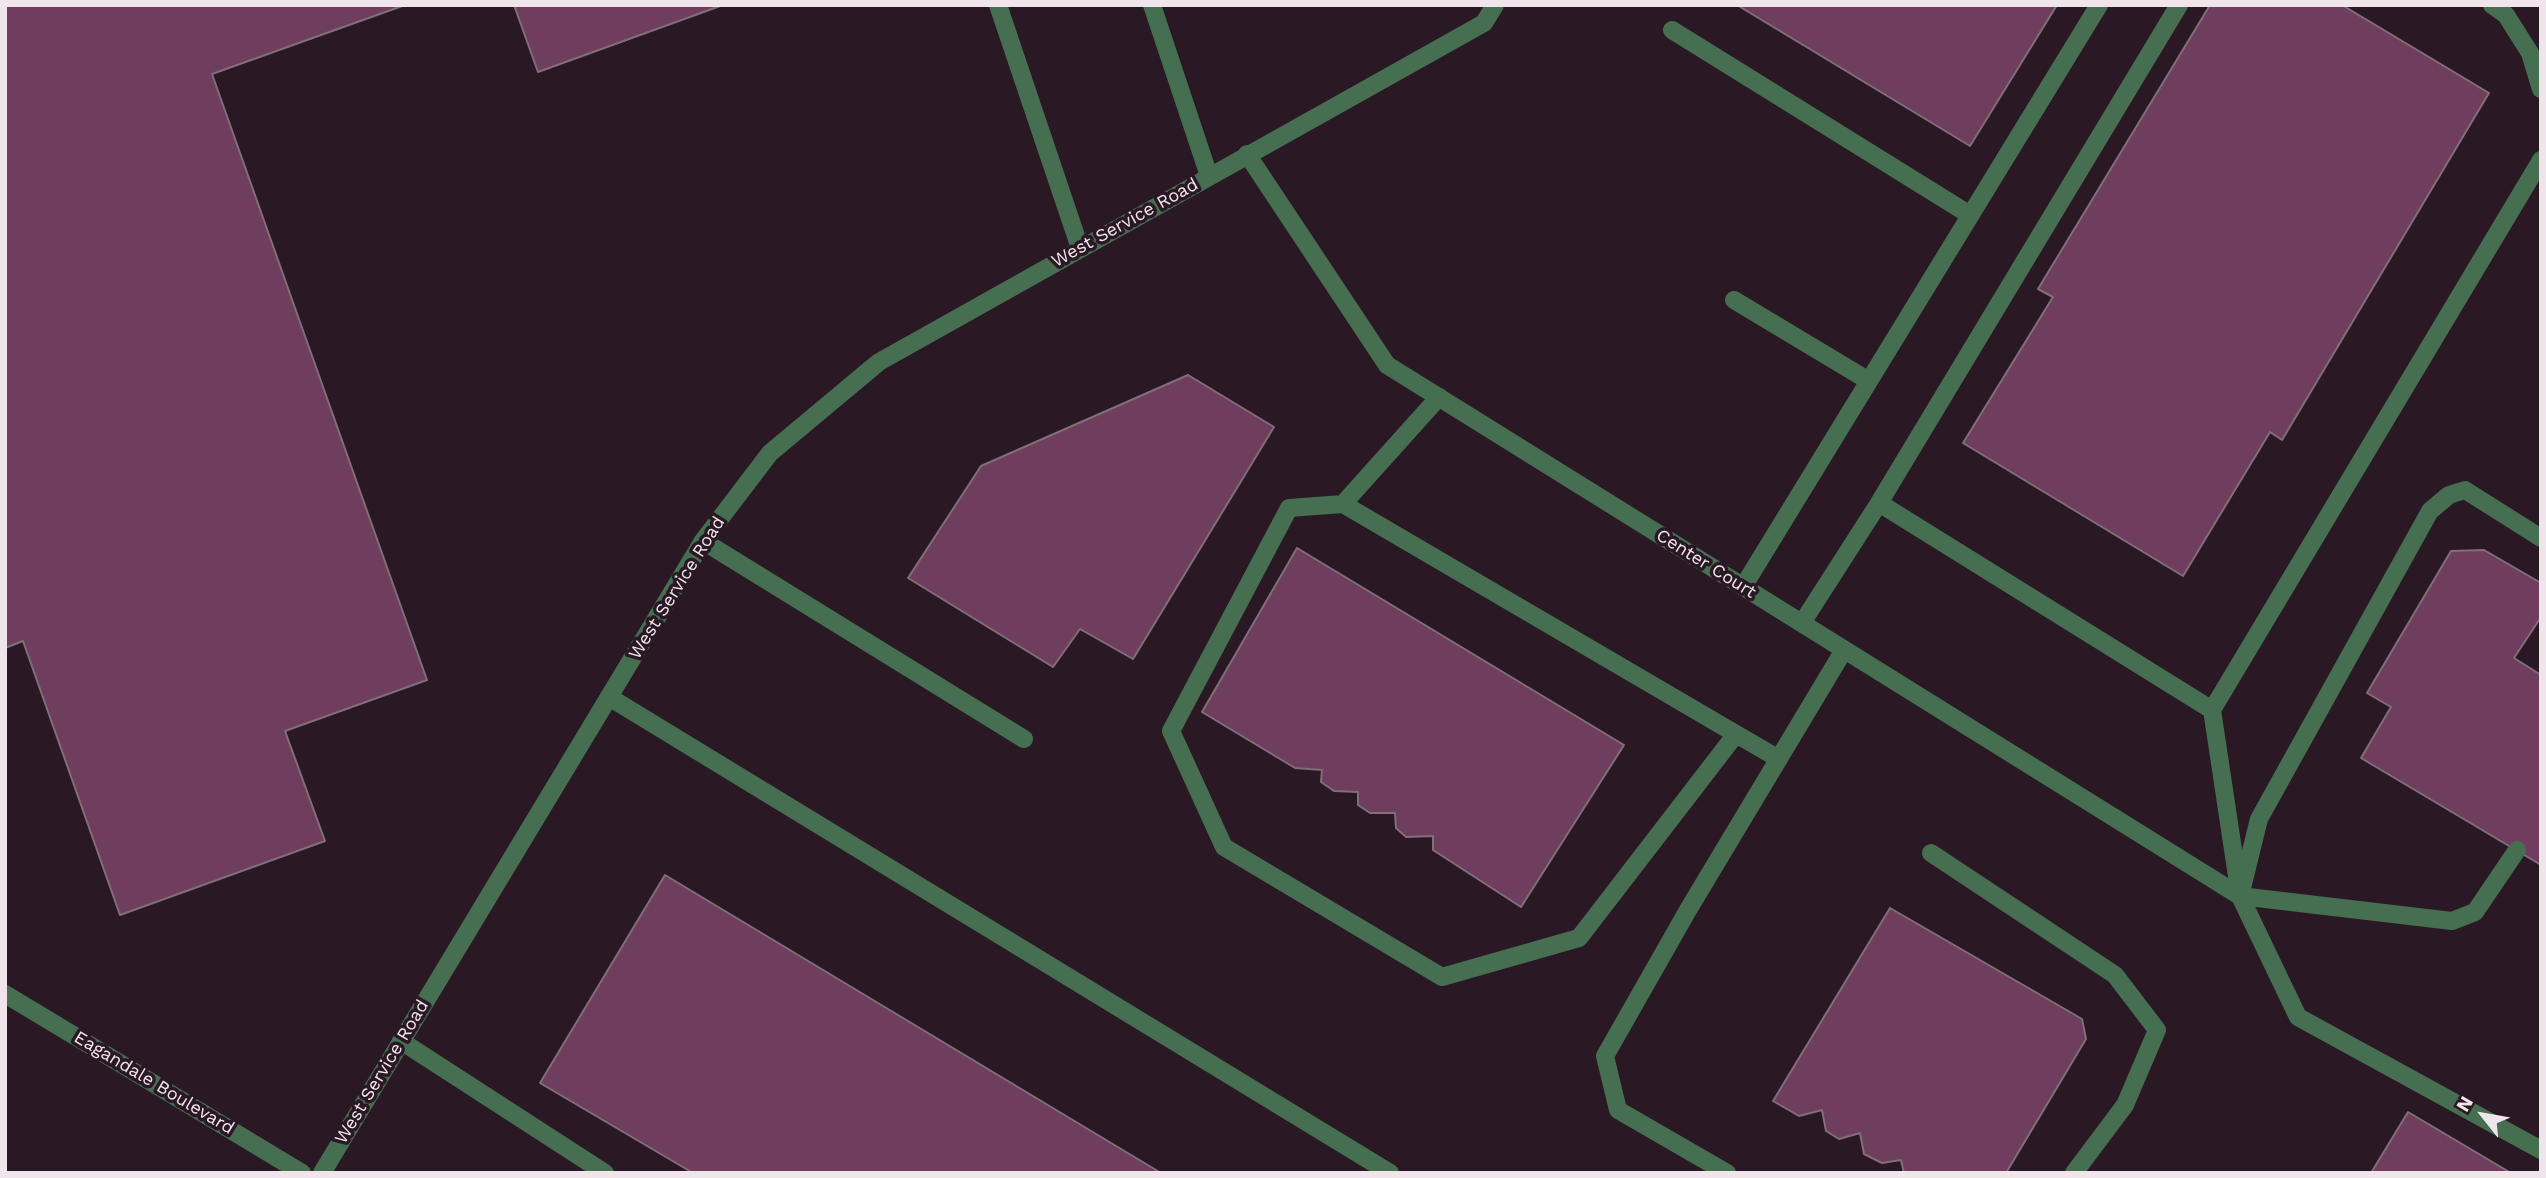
<!DOCTYPE html>
<style>
body{margin:0}
#map{position:relative;width:2546px;height:1178px;overflow:hidden;background:#2a1924;font-family:"Work Sans",sans-serif}
canvas{display:block}
.frame{position:absolute;inset:0;border:7px solid #f1e5ec;pointer-events:none}
.north{position:absolute;left:2448px;top:1080px;width:70px;height:70px;-webkit-text-stroke:5px #2a1924;paint-order:stroke;rotate:301deg;font-size:19px;font-weight:700;line-height:28px;text-align:center;color:#f1e5ec}
.north::after{content:'';display:block;margin:auto;width:24px;height:32px;background:#f1e5ec;clip-path:polygon(50% 0,100% 100%,50% 72%,0 100%)}
</style>
<div id="map">
<canvas width="2546" height="1178"></canvas>
<div class="frame"></div>
<div class="north">N</div>
</div>
<script>
const context = document.querySelector('canvas').getContext('2d');
context.lineJoin = 'round';
function fill(path, color) {
  context.fillStyle = color;
  context.fill(path, 'evenodd');
}
function poly(rows) {
  const path = new Path2D();
  for (const r of rows) {
    path.moveTo(r[0], r[1]);
    for (let i = 2; i < r.length; i += 2) path.lineTo(r[i], r[i + 1]);
  }
  return path;
}
function stroke(path, color, width, dash) {
  context.strokeStyle = color;
  context.lineWidth = width;
  context.lineCap = dash ? 'butt' : 'round';
  context.setLineDash(dash || []);
  context.stroke(path);
}
function drawText(font, color, halo, rows, align = 'center') {
  context.font = font + ' "Work Sans",sans-serif';
  context.lineWidth = 7;
  context.setLineDash([]);
  context.textBaseline = 'middle';
  context.strokeStyle = halo;
  context.fillStyle = color;
  for (const [text, x, y, turn = 0] of rows) {
    context.save();
    context.translate(x, y);
    context.rotate((+turn || 0) * Math.PI / 180);
    context.textAlign = isNaN(turn) ? turn : align;
    if (halo) context.strokeText(text, 0, 0);
    context.fillText(text, 0, 0);
    context.restore();
  }
}
const building = poly([
 [5,5,405,5,212,74,427,680,285,731,325,841,120,915,23,641,5,648,5,5],
 [514,5,723,5,538,72,514,5],
 [1737,5,2057,5,1970,146,1737,5],
 [2210,5,2342,5,2489,93,2282,440,2270,432,2183,576,1963,443,2053,297,2038,289,2210,5],
 [1188,375,1274,427,1133,659,1080,629,1053,667,908,578,981,466,1188,375],
 [1297,548,1624,745,1521,907,1433,850,1433,836,1406,837,1396,828,1395,813,1370,813,1358,805,1358,792,1334,791,1321,782,1322,770,1295,768,1202,712,1297,548],
 [2484,550,2541,583,2541,617,2514,658,2541,675,2541,865,2361,758,2391,707,2367,693,2451,551,2484,550],
 [665,875,1161,1173,693,1173,540,1083,665,875],
 [1890,908,2082,1019,2086,1039,2006,1173,1904,1173,1901,1160,1882,1163,1864,1154,1860,1133,1839,1139,1826,1131,1822,1110,1799,1116,1773,1101,1890,908],
 [2408,1112,2511,1173,2371,1173,2408,1112]
]);
const service = poly([
 [998,5,1080,248],
 [1152,5,1209,176],
 [2492,5,2506,15,2530,53,2541,89],
 [1672,30,1970,215],
 [1734,300,1869,381],
 [1879,503,2179,5],
 [1343,504,1439,397],
 [703,541,1024,739],
 [1743,587,2099,5],
 [1802,623,1879,503,2212,710,2240,896,2298,1017,2541,1150],
 [609,697,1390,1173],
 [2212,710,2541,160],
 [1736,734,1579,938,1442,977,1224,847,1171,731,1289,508,1343,504,1736,734,1779,759],
 [2517,850,2475,912,2452,921,2240,896,2259,819,2430,511,2449,495,2465,490,2541,538],
 [1931,853,2115,975,2157,1030,2125,1105,2074,1173],
 [401,1041,605,1173],
 [1727,1173,1618,1110,1605,1056,1688,910,1844,650]
]);
const minor = poly([
 [1247,154,1387,365,2240,896]
]);
const tertiary = poly([
 [5,994,302,1173],
 [322,1173,703,541,770,453,879,362,1484,23,1495,5]
]);
const streetNames = [
 ["West Service Road",1125,223,-29],
 ["Center Court",1706,564,32],
 ["West Service Road",677,588,-58],
 ["West Service Road",382,1072,-59],
 ["Eagandale Boulevard",154,1083,31]
];
fill(building, '#6f3d5d');
stroke(building, '#826d7a', 2);
stroke(service, '#466e51', 18);
stroke(minor, '#466e51', 18);
stroke(tertiary, '#466e51', 18);
drawText('18px', '#f1e5ec', '#2a1924', streetNames);
</script>
